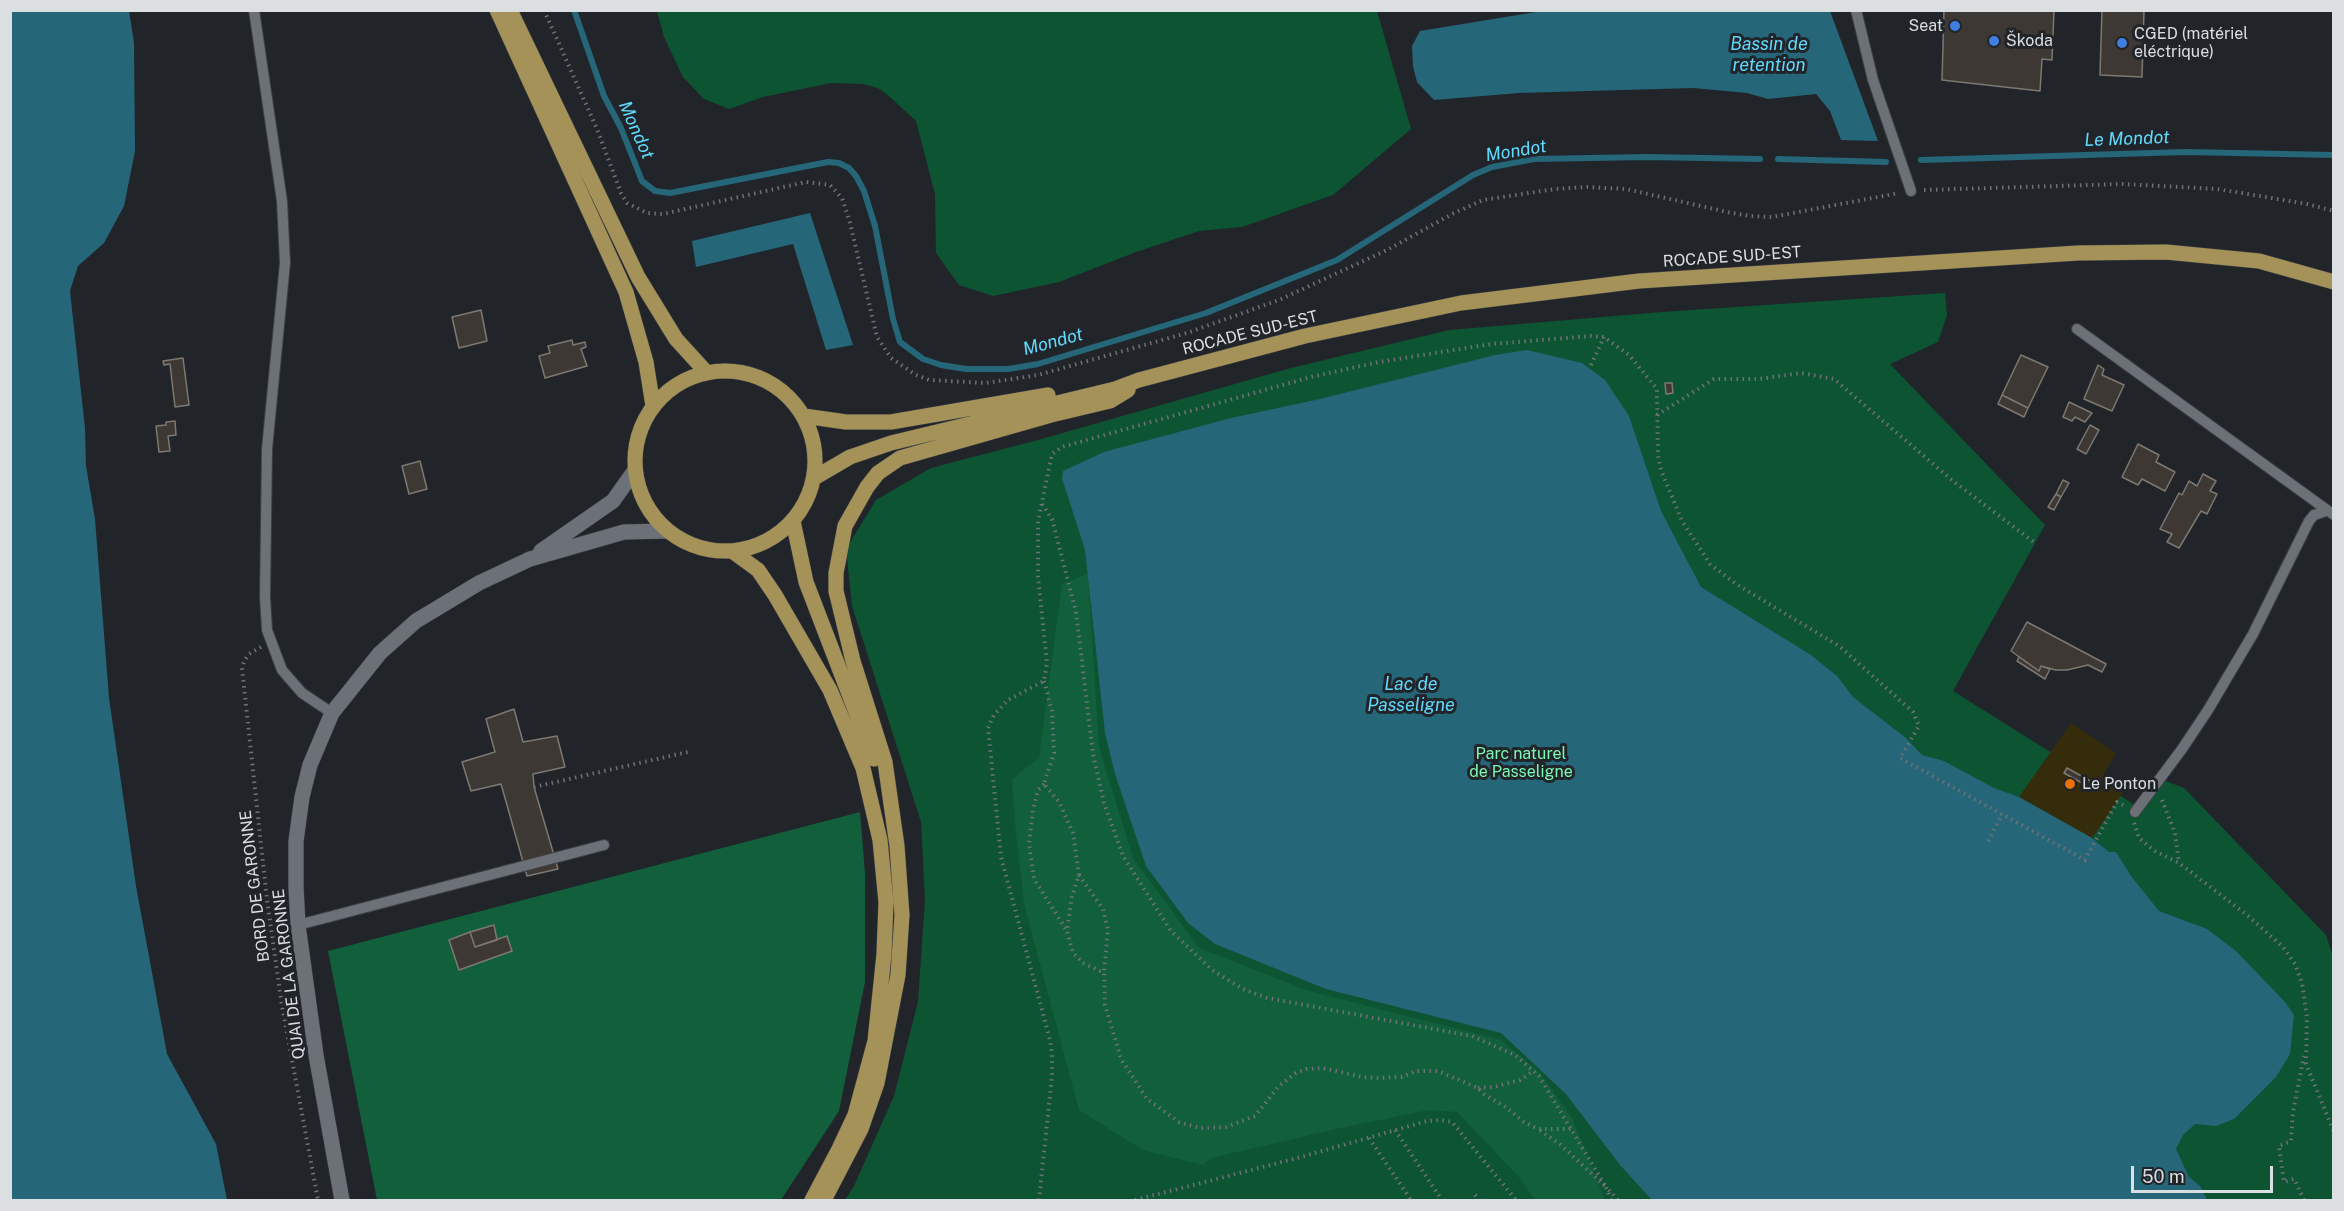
<!DOCTYPE html>
<meta charset="utf-8">
<style>
body{margin:0}
#map{position:relative;width:2344px;height:1211px;overflow:hidden;background:#21252a;font-family:"Public Sans",sans-serif}
canvas{display:block}
.frame{position:absolute;inset:0;border:12px solid #dcdfe2;pointer-events:none}
.scale{position:absolute;left:2131px;top:1166px;width:142px;height:27px;box-sizing:border-box;border:3px solid #dcdfe2;border-top:0;padding-left:8px;font-size:18px;line-height:21px;white-space:nowrap;color:#dcdfe2;-webkit-text-stroke:4px #21252a;paint-order:stroke}
</style>
<div id="map">
<canvas width="2344" height="1211"></canvas>
<div class="frame"></div>
<div class="scale">50 m</div>
</div>
<script>
const context = document.querySelector('canvas').getContext('2d');
context.lineJoin = 'round';
function fill(path, color) {
  context.fillStyle = color;
  context.fill(path, 'evenodd');
}
function poly(rows) {
  const path = new Path2D();
  for (const r of rows) {
    if (r.length === 3) {
      path.moveTo(r[0] + r[2], r[1]);
      path.arc(r[0], r[1], r[2], 0, 2 * Math.PI);
      continue;
    }
    path.moveTo(r[0], r[1]);
    for (let i = 2; i < r.length; i += 2) path.lineTo(r[i], r[i + 1]);
  }
  return path;
}
function stroke(path, color, width, dash) {
  context.strokeStyle = color;
  context.lineWidth = width;
  context.lineCap = dash ? 'butt' : 'round';
  context.setLineDash(dash || []);
  context.stroke(path);
}
function drawText(font, color, halo, rows, align = 'center') {
  context.font = font + ' "Public Sans",sans-serif';
  context.lineWidth = 6;
  context.setLineDash([]);
  context.textBaseline = 'middle';
  context.strokeStyle = halo;
  context.fillStyle = color;
  for (const [text, x, y, turn = 0] of rows) {
    context.save();
    context.translate(x, y);
    context.rotate((+turn || 0) * Math.PI / 180);
    context.textAlign = isNaN(turn) ? turn : align;
    if (halo) context.strokeText(text, 0, 0);
    context.fillText(text, 0, 0);
    context.restore();
  }
}
const green = poly([
 [657,11,1377,11,1411,129,1333,195,1242,227,1199,231,1136,252,1059,282,993,296,959,285,936,253,935,194,916,121,891,98,880,89,864,84,831,83,763,97,729,109,704,99,683,77,664,37],
 [1945,293,1947,315,1938,342,1890,364,2045,525,1953,691,2143,810,2163,780,2184,788,2326,935,2333,957,2333,1200,845,1200,854,1186,894,1096,918,1002,925,900,921,822,852,606,846,549,876,500,931,468,1038,440,1291,368,1449,330,1662,312]
]);
const forest = poly([
 [1088,574,1099,747,1133,858,1199,948,1309,991,1501,1040,1539,1072,1572,1118,1605,1200,1535,1200,1518,1176,1457,1112,1428,1110,1341,1128,1211,1158,1203,1165,1143,1150,1079,1110,1024,904,1015,823,1012,779,1039,758,1062,584],
 [860,812,865,873,865,982,839,1111,781,1200,377,1200,328,951]
]);
const sand = poly([
 [2071,723,2116,753,2103,775,2123,793,2092,838,2019,797]
]);
const water = poly([
 [10,11,129,11,134,43,135,151,124,206,104,243,78,266,70,291,85,428,86,466,95,519,109,698,136,886,167,1054,216,1144,227,1200,11,1200],
 [1542,11,1830,11,1878,141,1841,140,1830,111,1816,94,1768,99,1747,93,1693,88,1519,93,1434,100,1417,82,1413,66,1412,46,1420,31],
 [810,213,853,345,826,350,793,244,696,267,692,241],
 [1527,350,1582,363,1605,380,1629,416,1661,511,1701,587,1811,655,1837,676,1853,697,1906,738,1922,755,1944,761,1994,788,2019,797,2092,838,2109,852,2116,852,2131,876,2159,911,2207,929,2236,951,2285,1002,2294,1015,2290,1054,2276,1077,2234,1119,2216,1126,2195,1124,2183,1135,2176,1149,2189,1177,2200,1186,2207,1200,1652,1200,1620,1165,1566,1094,1501,1033,1326,989,1215,944,1188,923,1146,866,1115,774,1105,733,1085,550,1062,478,1063,471,1104,452,1231,418,1320,399,1495,355]
]);
const stream = poly([
 [574,10,604,96,621,128,642,181,655,191,670,193,828,162,839,163,849,168,856,176,864,191,875,226,893,319,900,342,923,359,941,365,966,369,1008,369,1038,364,1206,313,1337,260,1473,175,1492,167,1534,159,1646,157,1760,159],
 [1778,159,1886,162],
 [1921,160,2185,152,2334,155]
]);
const building = poly([
 [1944,10,2054,10,2052,60,2042,59,2040,91,1942,80,1944,10],
 [2102,10,2144,10,2142,77,2100,75,2102,10],
 [481,310,487,341,459,348,452,317,481,310],
 [572,340,573,345,585,342,586,347,581,349,587,366,545,378,539,356,550,353,548,346,572,340],
 [2021,355,2048,367,2028,408,2002,395,2021,355],
 [183,358,189,405,175,407,170,364,164,365,163,361,183,358],
 [2098,365,2104,369,2102,375,2124,385,2112,411,2084,399,2098,365],
 [1665,383,1672,383,1673,393,1666,394,1665,383],
 [2002,395,2028,408,2024,417,1998,404,2002,395],
 [2069,402,2092,413,2085,422,2075,417,2072,421,2063,417,2069,402],
 [175,421,176,435,168,436,170,451,159,452,156,426,166,425,166,422,175,421],
 [2090,425,2099,430,2086,454,2077,449,2090,425],
 [2138,444,2159,455,2156,462,2175,472,2165,491,2142,479,2138,485,2122,477,2138,444],
 [420,461,427,489,409,494,402,466,420,461],
 [2203,474,2216,481,2210,491,2217,494,2207,514,2201,511,2179,548,2167,542,2172,534,2160,529,2179,493,2182,495,2189,481,2197,486,2203,474],
 [2063,480,2069,483,2061,497,2056,494,2063,480],
 [2056,494,2061,497,2054,510,2048,507,2056,494],
 [2027,622,2106,664,2102,672,2088,665,2067,670,2056,670,2041,666,2039,671,2011,651,2027,622],
 [2019,657,2039,671,2041,666,2050,669,2045,679,2017,661,2019,657],
 [514,709,523,742,557,736,565,767,533,774,534,787,558,869,527,876,501,784,471,791,462,762,495,752,486,719,514,709],
 [2067,768,2085,778,2082,783,2064,773,2067,768],
 [2085,778,2094,783,2091,788,2082,783,2085,778],
 [494,925,497,940,475,947,470,932,494,925],
 [470,932,475,947,507,936,512,951,459,970,449,940,470,932]
]);
const path = poly([
 [544,10,597,129,621,193,627,203,647,213,663,214,806,182,830,185,842,198,850,223,877,337,891,358,916,375,929,380,986,383,1038,375,1187,333,1279,300,1387,250,1452,214,1483,200,1555,189,1587,187,1626,189,1727,212,1750,216,1772,217,1899,193],
 [1924,190,2122,184,2217,189,2307,204,2334,211],
 [1591,365,1604,337],
 [1657,415,1714,379,1759,379,1801,373,1834,379,1953,481,2035,543],
 [1042,504,1052,519,1076,612,1093,754,1104,803,1123,856,1171,931,1212,970,1243,989,1267,998,1472,1036,1515,1055,1539,1076,1606,1187,1561,1145,1538,1129],
 [261,647,249,654,244,661,242,668,245,696,267,900,282,1006,318,1200],
 [1044,681,1052,711,1054,753,1044,784,1059,802,1073,833,1079,875,1072,896,1067,931,1073,953,1083,963,1104,973,1105,1005,1121,1059,1147,1099,1179,1122,1200,1128,1226,1127,1255,1116,1279,1086,1296,1073,1306,1069,1323,1068,1362,1077,1379,1078,1402,1077,1416,1071,1438,1071,1478,1088,1484,1094,1507,1108,1524,1122,1538,1129,1572,1129],
 [1044,784,1038,790,1033,810,1029,844,1034,879,1067,931],
 [534,787,692,751],
 [2162,800,2175,833,2179,863],
 [2134,823,2139,838,2155,851,2179,863,2247,915,2283,947,2295,964,2302,983,2307,1018,2306,1064,2334,1132],
 [1988,841,2002,815],
 [1079,875,1103,909,1108,930,1104,973],
 [1478,1088,1494,1087,1520,1080,1533,1071],
 [1395,1130,1442,1200],
 [1369,1138,1411,1200],
 [1475,1195,1479,1200],
 [1039,1200,1052,1076,1052,1053,1050,1040,1001,857,988,728,994,715,1008,700,1044,681,1047,663,1038,577,1038,521,1052,454,1062,447,1311,377,1379,362,1491,344,1591,336,1604,337,1629,355,1657,389,1658,456,1661,470,1682,521,1710,564,1736,584,1839,646,1913,712,1919,726,1900,758,2085,860,2117,802,2125,806],
 [1135,1200,1294,1159,1427,1121,1441,1120,1452,1122,1516,1200],
 [1611,1200,1606,1187,1618,1200],
 [2304,1200,2294,1179,2284,1182,2279,1146,2291,1141,2293,1112,2304,1056]
]);
const lane = poly([
 [254,10,282,201,285,263,267,449,265,597,267,630,282,670,302,693,332,713],
 [1856,10,1873,80,1911,191],
 [2077,329,2334,515],
 [2135,812,2182,749,2208,710,2253,634,2309,521,2314,515,2326,511],
 [298,925,604,845]
]);
const secondary = poly([
 [541,551,613,501,635,470],
 [342,1200,316,1055,298,925,296,887,296,841,302,797,310,765,332,713,380,653,416,621,479,583,530,559,624,532,668,531]
]);
const primary = poly([
 [497,10,626,292,646,362,653,406],
 [510,10,638,277,676,339,707,373],
 [725,461,90],
 [804,416,846,422,891,422,1048,395],
 [814,478,850,457,891,443,1115,389,1139,380,1305,336,1461,303,1639,281,2078,253,2166,252,2259,261,2334,282],
 [793,521,806,582,874,759],
 [732,551,758,570,775,595,830,690,863,768,880,840,886,902,884,954,875,1041,855,1115,839,1149,812,1200],
 [824,1200,861,1129,877,1083,898,975,902,915,897,846,885,762,853,661,836,591,836,573,845,526,867,487,878,473,900,458,1051,415,1110,401,1128,390]
]);
const markers = [
 [1955,26,6,"#3f7fe0"],
 [1994,41,6,"#3f7fe0"],
 [2122,43,6,"#3f7fe0"],
 [2070,784,6,"#e8710a"]
];
const poiNames = [
 ["Seat",1943,26,"right"],
 ["CGED (matériel",2134,34],
 ["eléctrique)",2134,52],
 ["Škoda",2006,41],
 ["Le Ponton",2082,784]
];
const streetNames = [
 ["ROCADE SUD-EST",1732,257,-4],
 ["ROCADE SUD-EST",1250,333,-14],
 ["BORD DE GARONNE",255,886,-97],
 ["QUAI DE LA GARONNE",289,974,-97]
];
const parkNames = [
 ["Parc naturel",1521,754],
 ["de Passeligne",1521,772]
];
const waterNames = [
 ["Bassin de",1769,44],
 ["retention",1769,65],
 ["Mondot",636,130,66],
 ["Le Mondot",2127,139,-2],
 ["Mondot",1516,151,-9],
 ["Mondot",1053,342,-15],
 ["Lac de",1411,684],
 ["Passeligne",1411,705]
];
fill(green, '#0d5433');
fill(forest, '#115f3b');
fill(sand, '#342c0b');
fill(water, '#256679');
stroke(stream, '#256679', 6);
fill(building, '#3d3833');
stroke(building, '#7e7872', 1.5);
stroke(lane, '#3d4045', 12);
stroke(secondary, '#3d4045', 16);
stroke(primary, '#3d4045', 16);
stroke(path, '#6f7276', 4, [1.5, 4.5]);
stroke(lane, '#6b7177', 10);
stroke(secondary, '#6b7177', 15);
stroke(primary, '#a59258', 15);
for (const [x, y, r, color] of markers) {
  const dot = new Path2D();
  dot.arc(x, y, r, 0, 2 * Math.PI);
  context.fillStyle = color;
  context.fill(dot);
  stroke(dot, '#21252a', 2);
}
drawText('16px', '#dcdfe2', '#21252a', poiNames, 'left');
drawText('16px', '#dcdfe2', '#21252a', streetNames);
drawText('16px', '#7df9b5', '#21252a', parkNames);
drawText('italic 18px', '#60d9fd', '#21252a', waterNames);
</script>
